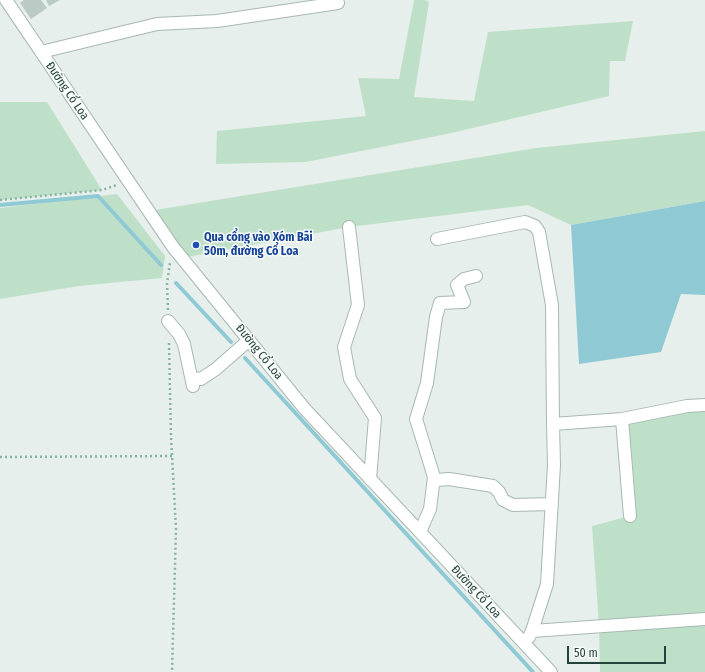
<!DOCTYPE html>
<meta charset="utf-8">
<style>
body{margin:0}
#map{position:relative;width:705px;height:672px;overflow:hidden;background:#e6efeb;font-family:"Fira Sans Condensed",sans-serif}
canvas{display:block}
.scale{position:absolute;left:567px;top:646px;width:99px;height:18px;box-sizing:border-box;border:2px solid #24423a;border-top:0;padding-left:5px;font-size:12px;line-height:14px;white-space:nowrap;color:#24423a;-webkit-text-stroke:3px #f7fbf9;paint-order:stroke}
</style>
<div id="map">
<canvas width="705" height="672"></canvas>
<div class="scale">50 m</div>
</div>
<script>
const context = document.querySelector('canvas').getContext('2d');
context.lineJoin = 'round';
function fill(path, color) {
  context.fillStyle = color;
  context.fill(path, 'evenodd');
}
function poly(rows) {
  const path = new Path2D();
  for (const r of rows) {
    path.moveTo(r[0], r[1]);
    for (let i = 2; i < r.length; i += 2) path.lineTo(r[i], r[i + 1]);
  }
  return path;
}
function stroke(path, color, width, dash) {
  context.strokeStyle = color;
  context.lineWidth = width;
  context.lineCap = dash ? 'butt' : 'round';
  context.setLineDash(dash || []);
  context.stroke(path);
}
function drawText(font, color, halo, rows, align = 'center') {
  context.font = font + ' "Fira Sans Condensed",sans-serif';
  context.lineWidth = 3;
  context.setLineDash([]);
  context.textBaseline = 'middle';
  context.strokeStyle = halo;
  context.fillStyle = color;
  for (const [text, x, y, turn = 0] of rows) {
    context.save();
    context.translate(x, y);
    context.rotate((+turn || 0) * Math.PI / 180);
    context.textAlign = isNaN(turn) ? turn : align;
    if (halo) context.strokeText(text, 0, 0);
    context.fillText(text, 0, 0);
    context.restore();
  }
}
const green = poly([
 [414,0,425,0,429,2,414,97,474,101,488,32,633,21,625,61,610,61,609,96,447,134,306,162,216,164,217,131,366,116,358,78,399,79],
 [0,102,47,102,102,190,0,200],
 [705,131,705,201,571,225,528,205,349,227,182,258,149,211,536,148],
 [117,194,165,256,162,278,79,286,0,299,0,208],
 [705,404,705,672,600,672,599,626,592,526,630,516,622,419]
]);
const water = poly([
 [705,201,705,295,681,294,661,352,579,364,571,225]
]);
const stream = poly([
 [0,205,98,196,161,265],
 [176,283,231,342],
 [245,358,533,672]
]);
const building = poly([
 [24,0,41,0,47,8,31,19,20,3],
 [46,0,60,0,49,6]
]);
const path = poly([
 [0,200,102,190,117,185],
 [168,310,167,283,170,263],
 [169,343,171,437,176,529,172,672],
 [0,457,172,456]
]);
const minor = poly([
 [6,0,173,247,304,408,551,672],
 [41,52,157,24,217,21,338,3],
 [349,227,358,305,344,347,350,379,375,418,370,479],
 [437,239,525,222,535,226,539,232,552,305,553,424],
 [168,321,179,334,184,344,193,386],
 [192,378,201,379,216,369,249,340],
 [622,419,630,516],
 [434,477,416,419,427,383,436,317,440,303,464,302,457,285,464,279,476,276],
 [420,532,430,509,434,477,437,480,449,479,493,486,499,492,503,500,513,505,552,504],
 [532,631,547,584,554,465,553,424,622,419,687,406,705,405],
 [529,637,532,631,705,619]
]);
const markers = [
 [196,245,4,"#1a4fb4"]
];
const streetNames = [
 ["Đường Cổ Loa",67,91,56],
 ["Đường Cổ Loa",259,352,51],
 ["Đường Cổ Loa",476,592,47]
];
const transitNames = [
 ["Qua cổng vào Xóm Bãi",204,238],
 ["50m, đường Cổ Loa",204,252]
];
fill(green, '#bfe0c8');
fill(water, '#8ec9d4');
stroke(stream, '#8ec9d4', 4);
fill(building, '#bbcac4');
stroke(minor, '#a8b8b2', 14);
stroke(path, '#86b3a5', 2.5, [2, 3]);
stroke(minor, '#fff', 12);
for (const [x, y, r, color] of markers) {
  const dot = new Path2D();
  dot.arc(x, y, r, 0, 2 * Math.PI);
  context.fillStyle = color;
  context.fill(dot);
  stroke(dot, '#f7fbf9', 1.5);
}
drawText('12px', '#24423a', '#f7fbf9', streetNames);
drawText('bold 12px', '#164399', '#f7fbf9', transitNames, 'left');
</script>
